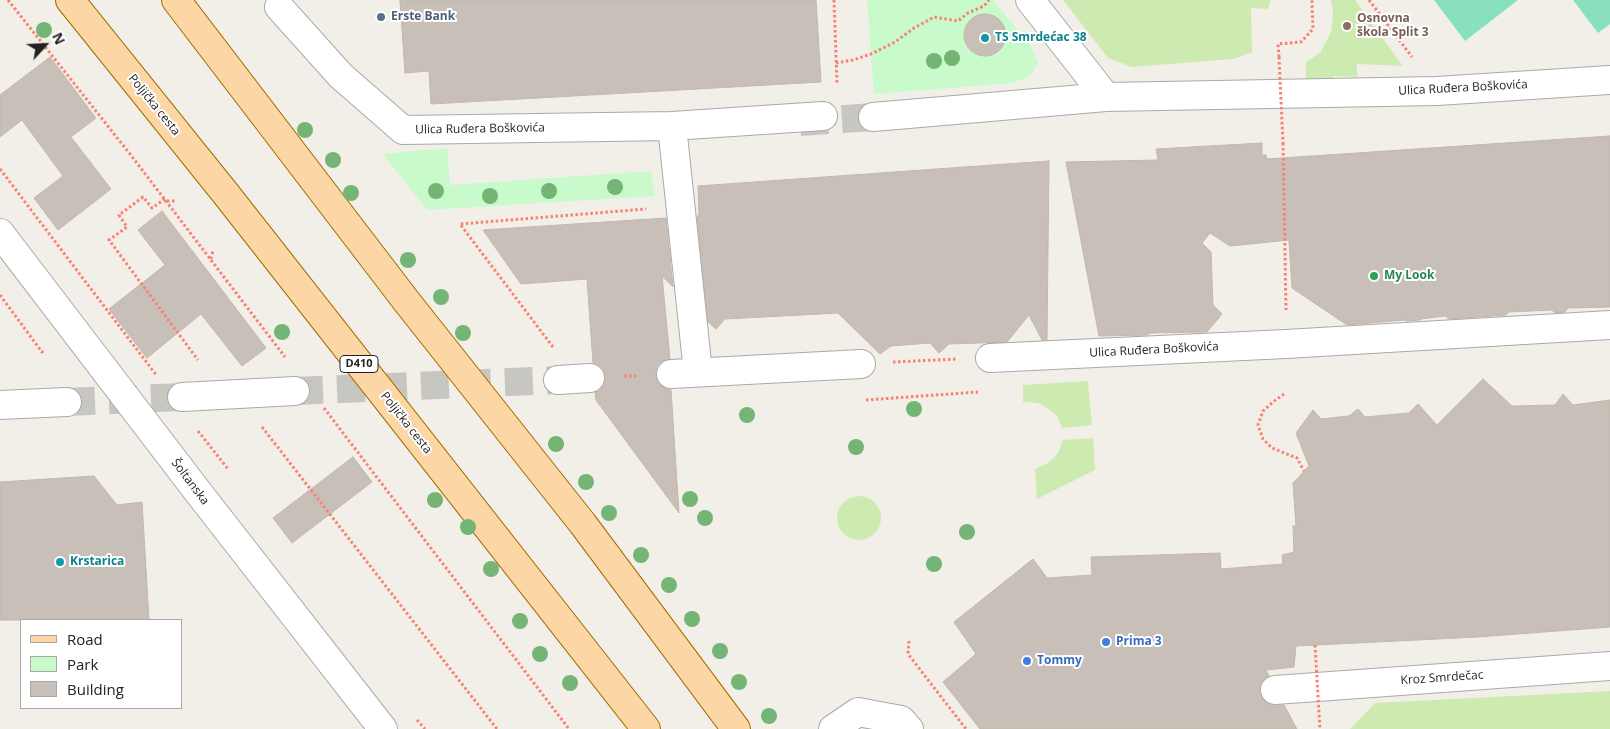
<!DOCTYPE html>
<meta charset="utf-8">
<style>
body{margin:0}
#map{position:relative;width:1610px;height:729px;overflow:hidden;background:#f2efe9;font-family:"Open Sans",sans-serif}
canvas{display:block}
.legend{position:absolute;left:20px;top:619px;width:162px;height:90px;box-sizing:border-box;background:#fff;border:1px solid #a7a7a7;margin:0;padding:6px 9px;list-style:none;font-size:15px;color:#222}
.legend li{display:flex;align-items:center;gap:10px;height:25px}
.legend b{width:25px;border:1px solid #a7a7a7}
.north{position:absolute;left:20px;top:20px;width:50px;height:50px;-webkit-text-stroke:4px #fff;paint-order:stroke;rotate:65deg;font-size:14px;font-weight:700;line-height:20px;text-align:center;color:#222}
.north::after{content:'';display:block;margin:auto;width:18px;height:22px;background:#222;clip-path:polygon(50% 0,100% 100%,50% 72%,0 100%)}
</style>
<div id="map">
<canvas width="1610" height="729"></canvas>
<ul class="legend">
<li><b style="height:6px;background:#fcd6a4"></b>Road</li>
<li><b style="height:14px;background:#c8facc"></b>Park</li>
<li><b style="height:14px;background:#c7bfb8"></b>Building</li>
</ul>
<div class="north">N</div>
</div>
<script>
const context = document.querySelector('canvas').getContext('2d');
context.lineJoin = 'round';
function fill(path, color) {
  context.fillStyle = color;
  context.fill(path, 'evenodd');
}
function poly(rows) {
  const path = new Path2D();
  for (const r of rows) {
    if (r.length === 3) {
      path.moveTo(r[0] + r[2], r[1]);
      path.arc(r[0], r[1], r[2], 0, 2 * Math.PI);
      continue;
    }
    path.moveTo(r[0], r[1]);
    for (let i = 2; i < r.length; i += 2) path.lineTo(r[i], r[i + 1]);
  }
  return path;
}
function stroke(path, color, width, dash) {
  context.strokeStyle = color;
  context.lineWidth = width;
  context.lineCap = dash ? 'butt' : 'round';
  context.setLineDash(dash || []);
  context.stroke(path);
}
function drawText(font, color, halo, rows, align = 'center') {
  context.font = font + ' "Open Sans",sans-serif';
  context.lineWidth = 4;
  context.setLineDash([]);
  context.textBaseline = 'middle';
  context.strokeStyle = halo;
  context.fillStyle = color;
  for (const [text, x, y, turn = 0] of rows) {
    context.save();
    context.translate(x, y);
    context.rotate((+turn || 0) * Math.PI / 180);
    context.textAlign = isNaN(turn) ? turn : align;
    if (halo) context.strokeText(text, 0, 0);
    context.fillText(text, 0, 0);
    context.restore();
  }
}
const grass = poly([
 [1063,0,1271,0,1268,9,1251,8,1252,52,1233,59,1132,67,1108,58],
 [1331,0,1355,0,1403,66,1357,64,1357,77,1334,76,1333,84,1306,84,1306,62,1320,53,1331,32,1333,13],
 [1088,381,1092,425,1062,428,1058,417,1049,409,1038,403,1023,402,1023,385],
 [1093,438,1095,470,1037,499,1035,469,1046,464,1053,459,1059,451,1063,440],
 [859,518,22],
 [1610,691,1610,729,1350,729,1375,703]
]);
const park = poly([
 [867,0,993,0,1031,46,1038,63,1030,76,1013,83,874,94],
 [447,148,450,185,651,171,655,196,427,210,383,154]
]);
const pitch = poly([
 [1434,0,1518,0,1465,41],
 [1573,0,1610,0,1610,24,1598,33]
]);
const building = poly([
 [400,0,816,0,821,82,431,104,429,71,405,73,400,0],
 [985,35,21],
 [50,57,96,118,71,137,111,189,58,230,34,198,63,176,22,120,0,137,0,95,50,57],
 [1610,136,1610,307,1568,308,1565,312,1555,313,1552,310,1509,312,1506,315,1449,319,1445,316,1421,319,1420,320,1406,321,1404,320,1347,325,1292,288,1289,240,1230,246,1210,233,1202,243,1211,252,1213,305,1222,314,1207,332,1150,333,1147,335,1099,336,1066,162,1158,160,1156,149,1262,143,1262,155,1266,155,1267,159,1610,136],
 [1049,161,1047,340,1042,340,1029,315,1007,342,949,344,939,353,930,343,891,346,880,354,838,313,725,319,716,329,708,322,697,216,699,216,698,186,1049,161],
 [162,211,266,348,242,366,201,314,147,358,109,309,165,265,138,230,162,211],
 [666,218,673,287,662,276,670,359,662,361,657,366,655,374,658,383,664,388,671,390,679,513,596,400,595,392,599,391,604,385,606,377,603,369,597,364,593,363,587,279,521,284,483,230,666,218],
 [1483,379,1512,406,1555,405,1563,394,1573,405,1610,400,1610,627,1478,637,1296,646,1294,667,1266,670,1269,676,1261,683,1259,691,1262,698,1268,704,1276,706,1284,705,1297,729,980,729,943,682,976,654,954,622,1033,559,1047,578,1092,575,1091,557,1220,553,1221,569,1283,564,1282,555,1294,552,1293,526,1296,526,1293,483,1309,466,1296,433,1313,410,1321,419,1349,416,1358,409,1365,417,1409,413,1418,404,1437,425,1483,379],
 [353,457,372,482,292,543,273,518,353,457],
 [94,476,117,505,142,502,149,620,0,620,0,482,94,476]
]);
const minorTunnel = poly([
 [800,122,873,117],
 [295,391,558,380],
 [67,402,182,397]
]);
const path = poly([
 [8,0,130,154,285,357],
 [834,0,837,84],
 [1369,0,1412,57],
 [1279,57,1278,44,1301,42,1313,29,1312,0],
 [836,63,853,60,871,54,895,42,914,28,934,17,958,21,968,13,984,6,989,0],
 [1283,143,1286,310],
 [0,169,157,376],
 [165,199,152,208,143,197,119,215,127,227,109,240,198,360],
 [167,201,176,201],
 [211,259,213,250],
 [0,295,42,352,45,350],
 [553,347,460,224,646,209],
 [893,362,957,359],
 [624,376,638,376],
 [1284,394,1273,402,1263,411,1258,425,1263,439,1272,448,1297,458,1304,471],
 [866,400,978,392],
 [324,408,569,729],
 [262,427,497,729],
 [198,431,228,469],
 [909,641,908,654,966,729],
 [417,720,425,729]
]);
const minor = poly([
 [1030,0,1106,97],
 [279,7,341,76,403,130,672,126,698,372],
 [873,117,1106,97,1437,91,1610,80],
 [672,126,823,116],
 [0,233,198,492,383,729],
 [990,358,1286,344,1610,325],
 [671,374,861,364],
 [558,380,590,378],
 [182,397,295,391],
 [0,405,67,402],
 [1275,690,1610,666],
 [833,729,858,712,901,720,909,729]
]);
const major = poly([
 [70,0,226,194,646,729],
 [176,0,407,302,583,524,736,729]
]);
const pathBridge = poly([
 [1279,57,1283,143],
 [1315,645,1320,729]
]);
const trees = [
 [44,30],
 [952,58],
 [934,61],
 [305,130],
 [333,160],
 [615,187],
 [436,191],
 [549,191],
 [351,193],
 [490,196],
 [408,260],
 [441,297],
 [282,332],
 [463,333],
 [914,409],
 [747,415],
 [556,444],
 [856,447],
 [586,482],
 [690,499],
 [435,500],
 [609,513],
 [705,518],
 [468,527],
 [967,532],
 [641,555],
 [934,564],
 [491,569],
 [669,585],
 [692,619],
 [520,621],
 [720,651],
 [540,654],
 [739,682],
 [570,683],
 [769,716]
];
const markers = [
 [381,17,5,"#5c6f8a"],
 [1347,26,5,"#8d6e63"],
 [985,38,5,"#0f9aa8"],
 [1374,276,5,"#2e9e5b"],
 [60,562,5,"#0f9aa8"],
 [1106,642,5,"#3f7fe0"],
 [1027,661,5,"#3f7fe0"]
];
const shields = [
 [359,364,38]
];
const shieldNames = [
 ["D410",359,364]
];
const serviceNames = [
 ["Erste Bank",391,17]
];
const educationNames = [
 ["Osnovna",1357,19],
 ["škola Split 3",1357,33]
];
const cultureNames = [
 ["TS Smrdećac 38",995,38],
 ["Krstarica",70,562]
];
const streetNames = [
 ["Ulica Ruđera Boškovića",1463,88,-3],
 ["Poljička cesta",154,105,51],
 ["Ulica Ruđera Boškovića",480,129,-1],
 ["Ulica Ruđera Boškovića",1154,350,-3],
 ["Poljička cesta",406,423,52],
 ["Šoltanska",190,482,53],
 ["Kroz Smrdečac",1442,678,-4]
];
const leisureNames = [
 ["My Look",1384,276]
];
const shopNames = [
 ["Prima 3",1116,642],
 ["Tommy",1037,661]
];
fill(grass, '#cdebb0');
fill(park, '#c8facc');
fill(pitch, '#88e0be');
fill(building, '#c7bfb8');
stroke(building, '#c4b6ab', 1);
stroke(minorTunnel, '#c8c6c1', 28, [28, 14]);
stroke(minor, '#a9a9a9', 30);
stroke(major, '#a06b00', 30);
stroke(path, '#fa8072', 3, [2.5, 2.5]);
stroke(minor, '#fff', 28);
stroke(major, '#fcd6a4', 28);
stroke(pathBridge, '#fa8072', 3, [2.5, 2.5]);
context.fillStyle = '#74b475';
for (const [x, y] of trees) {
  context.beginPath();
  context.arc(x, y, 8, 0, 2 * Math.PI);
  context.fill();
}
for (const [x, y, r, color] of markers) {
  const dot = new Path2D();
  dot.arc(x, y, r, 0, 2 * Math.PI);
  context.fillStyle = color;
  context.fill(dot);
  stroke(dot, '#fff', 2);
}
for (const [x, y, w] of shields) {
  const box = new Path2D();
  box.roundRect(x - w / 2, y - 8.5, w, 17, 4);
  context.fillStyle = '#fff';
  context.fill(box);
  stroke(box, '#222', 1);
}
drawText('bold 11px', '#222', null, shieldNames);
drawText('bold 12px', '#4e5e75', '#fff', serviceNames, 'left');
drawText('bold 12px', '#785e54', '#fff', educationNames, 'left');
drawText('bold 12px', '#0d838f', '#fff', cultureNames, 'left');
drawText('12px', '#222', '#fff', streetNames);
drawText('bold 12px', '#27864d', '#fff', leisureNames, 'left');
drawText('bold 12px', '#366cbe', '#fff', shopNames, 'left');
</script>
